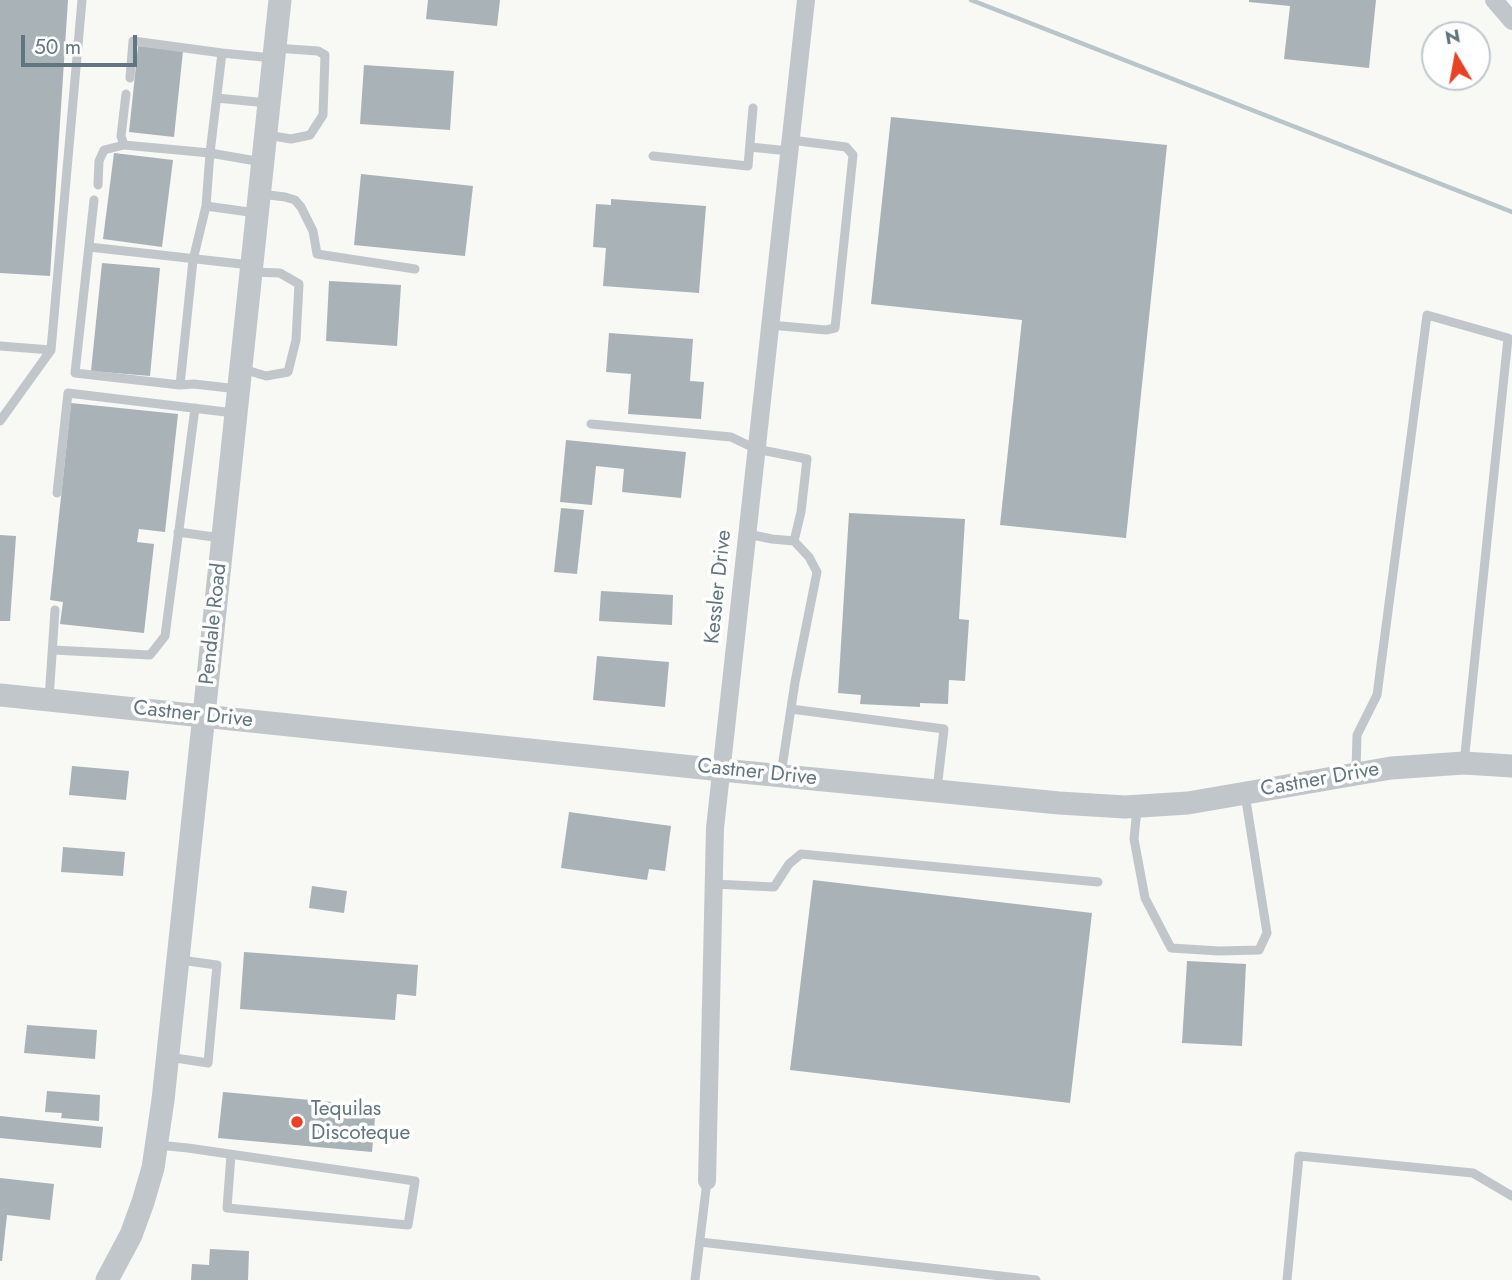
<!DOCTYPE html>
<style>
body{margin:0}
#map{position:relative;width:1512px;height:1280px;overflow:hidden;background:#f8f8f5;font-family:Jost,sans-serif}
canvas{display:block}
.north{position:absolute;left:1421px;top:21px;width:70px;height:70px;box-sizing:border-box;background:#fff;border:2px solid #c0c8cd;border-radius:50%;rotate:350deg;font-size:19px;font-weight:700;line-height:28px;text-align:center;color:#627681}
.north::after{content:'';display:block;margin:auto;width:24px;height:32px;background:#e74226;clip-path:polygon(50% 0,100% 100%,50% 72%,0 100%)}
.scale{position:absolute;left:21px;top:35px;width:116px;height:32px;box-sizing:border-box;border:4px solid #627681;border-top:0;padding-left:9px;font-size:21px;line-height:24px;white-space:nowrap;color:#627681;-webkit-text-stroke:5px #fff;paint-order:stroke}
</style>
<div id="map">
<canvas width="1512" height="1280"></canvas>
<div class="north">N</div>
<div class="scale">50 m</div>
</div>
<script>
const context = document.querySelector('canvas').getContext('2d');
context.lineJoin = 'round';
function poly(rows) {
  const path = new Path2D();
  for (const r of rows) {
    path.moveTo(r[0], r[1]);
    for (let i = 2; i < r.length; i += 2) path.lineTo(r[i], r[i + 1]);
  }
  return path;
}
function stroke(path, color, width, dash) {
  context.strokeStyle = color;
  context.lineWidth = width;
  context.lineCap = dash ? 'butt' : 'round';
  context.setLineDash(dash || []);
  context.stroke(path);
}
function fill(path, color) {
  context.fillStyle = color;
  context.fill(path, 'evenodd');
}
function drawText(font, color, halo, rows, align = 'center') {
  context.font = font + ' Jost,sans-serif';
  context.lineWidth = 7;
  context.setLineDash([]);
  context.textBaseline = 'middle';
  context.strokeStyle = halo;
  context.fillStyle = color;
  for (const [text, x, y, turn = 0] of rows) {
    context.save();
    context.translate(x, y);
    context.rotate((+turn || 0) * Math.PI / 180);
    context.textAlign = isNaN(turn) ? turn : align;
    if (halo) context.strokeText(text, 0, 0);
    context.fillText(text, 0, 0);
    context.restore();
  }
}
const stream = poly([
 [971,0,1512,212]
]);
const building = poly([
 [0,0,68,0,50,276,0,273],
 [428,0,500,0,497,26,426,19],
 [1249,0,1376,0,1369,68,1284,59,1290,6,1249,2],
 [138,46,183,51,174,137,129,132],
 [364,65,454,71,450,130,360,124],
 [891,117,1167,145,1126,538,1000,525,1022,320,871,304],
 [114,153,173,160,162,247,103,239],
 [361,174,473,186,465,256,354,245],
 [611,199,706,206,699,293,603,286,606,248,593,247,596,204,611,205],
 [102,263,160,268,150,376,91,371],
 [329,281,401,285,397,346,326,341],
 [609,333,693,339,690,381,704,382,701,419,628,414,631,374,606,372],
 [71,403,178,414,165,532,139,529,137,542,154,544,144,633,60,624,63,602,50,600],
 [566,440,686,452,681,498,622,492,624,469,596,466,592,505,560,502],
 [561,508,584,510,577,574,554,572],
 [849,513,965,519,959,619,969,620,965,681,949,680,948,704,920,703,920,707,860,704,861,695,838,693],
 [0,535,16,536,10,621,0,621],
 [601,591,673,595,672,625,599,621],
 [597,656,669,662,665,707,593,700],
 [72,766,129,771,126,800,69,795],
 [569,812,671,826,665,871,649,869,647,880,561,868],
 [63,847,125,852,123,876,61,872],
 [813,880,1092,913,1070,1103,790,1070],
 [312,886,347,891,344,913,309,908],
 [244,952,418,965,416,996,397,994,395,1020,240,1009],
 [1187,961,1246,964,1242,1046,1182,1043],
 [27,1025,97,1030,95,1059,24,1053],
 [47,1091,100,1095,99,1121,61,1118,62,1113,45,1112],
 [223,1092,376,1106,372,1152,218,1138],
 [0,1116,103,1127,101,1148,0,1138],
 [0,1178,54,1184,50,1220,7,1215,2,1261,0,1261],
 [210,1249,249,1251,248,1280,191,1280,192,1264,209,1265]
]);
const service = poly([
 [222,53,273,58],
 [130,78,133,41,222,53,210,153,262,162],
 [126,94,121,136,124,145,210,153,206,206,193,260,180,385],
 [217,98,267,103],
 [267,135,291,139,310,135,323,115,325,55,318,51,275,48],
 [750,147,789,151],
 [653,156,748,166,753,108],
 [98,185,99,161,104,150,124,145],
 [261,194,285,197,295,200,301,207,313,231,317,254,415,269],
 [94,200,75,373,180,385,194,384,238,389],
 [206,206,256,213],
 [89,247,250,265],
 [770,325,826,330,835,328,853,155,846,147,791,140],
 [0,346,51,350,82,0],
 [243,369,266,376,288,372,296,340,299,284,280,273,252,272],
 [0,421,51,350],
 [591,424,731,437,756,449,807,459,801,512,794,541,772,539,747,534],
 [57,493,68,393,234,413],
 [178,532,221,538],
 [53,650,150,655,165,636,195,408],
 [49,699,55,610],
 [791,709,944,729,937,789],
 [1356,771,1357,735,1377,695,1427,315,1508,338,1464,763],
 [781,774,795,682,817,572,809,557,794,541],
 [1137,809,1134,839,1145,898,1171,948,1219,951,1259,950,1267,933,1245,794],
 [714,884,774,887,789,864,801,854,1098,882],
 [169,1057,208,1063,217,965,180,960],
 [158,1145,188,1148,415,1181,408,1225,227,1208,231,1155],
 [700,1242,1036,1280],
 [695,1280,707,1181],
 [1287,1280,1299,1156,1473,1173,1512,1196]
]);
const minor = poly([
 [1494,0,1512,21],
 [707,1181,715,828,806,0]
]);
const tertiary = poly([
 [0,695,722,770,1059,803,1125,807,1188,803,1391,768,1464,763,1512,766],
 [107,1280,131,1235,143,1202,153,1168,163,1100,280,0]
]);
const markers = [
 [297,1122,7,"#e74226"]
];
const streetNames = [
 ["Kessler Drive",719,587,-84],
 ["Pendale Road",214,624,-84],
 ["Castner Drive",193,715,6],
 ["Castner Drive",757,773,6],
 ["Castner Drive",1320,780,-10]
];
const poiNames = [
 ["Tequilas",311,1110],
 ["Discoteque",311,1134]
];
stroke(stream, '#b8c6c9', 4.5);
fill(building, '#a8b2b7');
stroke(service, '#c1c6ca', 9);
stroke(minor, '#c1c6ca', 18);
stroke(tertiary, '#c1c6ca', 23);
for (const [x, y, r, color] of markers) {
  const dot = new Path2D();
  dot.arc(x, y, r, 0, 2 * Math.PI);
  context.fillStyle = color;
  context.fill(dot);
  stroke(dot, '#fff', 2.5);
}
drawText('21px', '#627681', '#fff', streetNames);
drawText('21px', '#627681', '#fff', poiNames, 'left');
</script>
